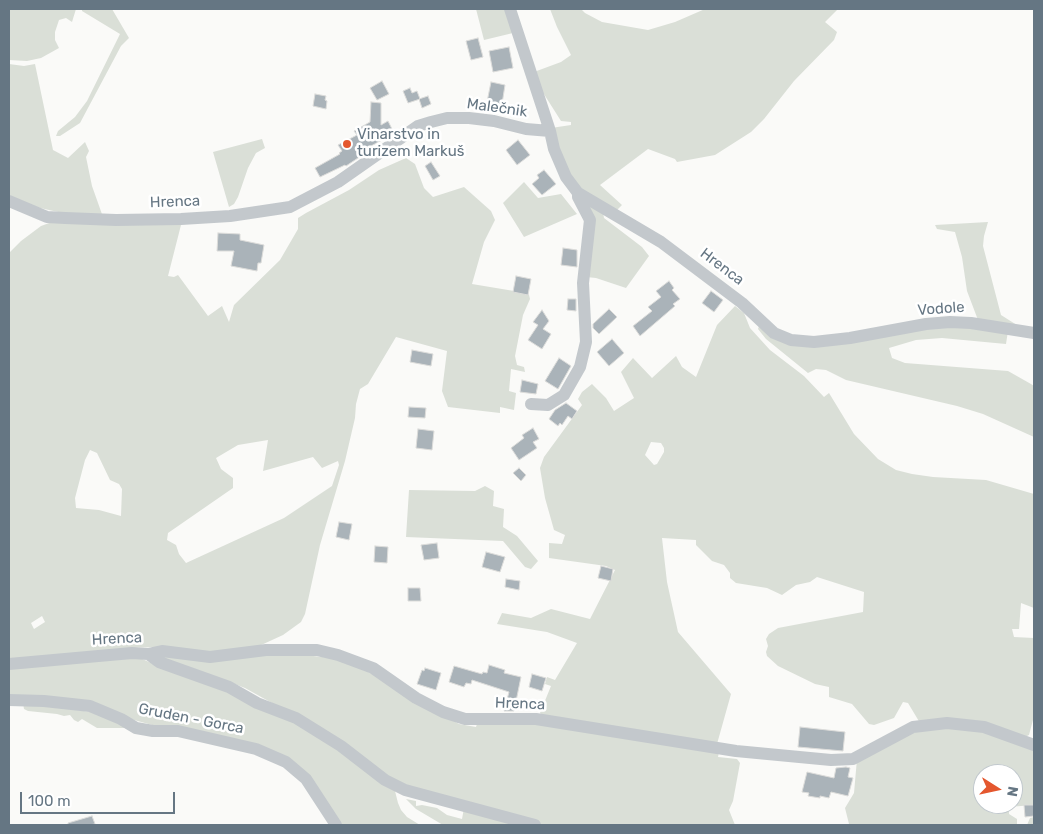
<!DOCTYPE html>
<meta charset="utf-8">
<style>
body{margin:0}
#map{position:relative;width:1043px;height:834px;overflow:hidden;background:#fafaf8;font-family:Rubik,sans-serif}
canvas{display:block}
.frame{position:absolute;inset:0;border:10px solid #657683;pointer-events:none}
.north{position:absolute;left:973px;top:764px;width:50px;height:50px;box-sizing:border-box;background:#fff;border:1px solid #c1c8cd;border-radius:50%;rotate:100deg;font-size:14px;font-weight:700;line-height:20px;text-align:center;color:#657683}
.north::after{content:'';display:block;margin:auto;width:18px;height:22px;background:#e4572e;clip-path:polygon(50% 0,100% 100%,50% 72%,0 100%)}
.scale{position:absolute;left:20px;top:792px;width:155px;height:22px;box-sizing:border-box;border:2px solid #657683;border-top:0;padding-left:6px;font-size:15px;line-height:18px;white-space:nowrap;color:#657683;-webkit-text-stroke:4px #fff;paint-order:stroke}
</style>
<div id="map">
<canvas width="1043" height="834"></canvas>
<div class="frame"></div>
<div class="north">N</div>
<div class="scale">100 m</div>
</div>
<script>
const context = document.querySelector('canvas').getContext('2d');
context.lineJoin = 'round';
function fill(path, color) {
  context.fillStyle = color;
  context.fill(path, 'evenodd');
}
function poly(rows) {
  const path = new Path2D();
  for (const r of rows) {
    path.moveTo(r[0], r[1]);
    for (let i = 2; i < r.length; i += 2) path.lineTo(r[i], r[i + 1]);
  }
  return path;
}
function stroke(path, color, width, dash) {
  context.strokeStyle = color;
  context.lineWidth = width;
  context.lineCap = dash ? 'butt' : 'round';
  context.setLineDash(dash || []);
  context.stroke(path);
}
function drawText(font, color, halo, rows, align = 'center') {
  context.font = font + ' Rubik,sans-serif';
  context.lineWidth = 5;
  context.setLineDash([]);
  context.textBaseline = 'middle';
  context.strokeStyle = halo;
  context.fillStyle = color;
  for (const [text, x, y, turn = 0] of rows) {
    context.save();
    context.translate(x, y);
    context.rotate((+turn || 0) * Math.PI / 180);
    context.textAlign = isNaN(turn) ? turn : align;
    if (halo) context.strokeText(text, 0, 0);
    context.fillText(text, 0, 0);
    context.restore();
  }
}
const green = poly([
 [9,9,76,9,72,22,66,18,59,20,55,32,55,40,59,48,41,58,27,61,9,60],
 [82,9,112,9,129,38,121,46,80,123,60,136,56,136,58,131,75,117,87,101,120,34,82,11],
 [476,9,508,9,513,33,484,40],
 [550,9,581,9,585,13,602,22,648,30,675,22,705,9,838,9,825,22,837,32,834,40,794,81,764,119,751,132,715,155,677,162,675,159,648,149,600,185,622,205,615,212,581,189,572,180,551,128,571,125,571,122,561,121,542,91,534,72,561,62,571,55,557,27],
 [9,64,24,66,35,64,53,150,68,158,85,142,89,151,86,157,92,186,103,217,58,212,40,208,9,197],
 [262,139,265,148,256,153,248,168,238,197,234,204,229,207,213,152],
 [406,158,415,164,424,188,433,197,464,187,491,211,495,220,484,242,472,284,526,293,529,295,530,299,523,315,515,356,517,365,524,367,525,372,511,369,509,391,516,393,514,410,500,407,500,413,448,407,442,391,447,351,396,337,368,384,360,389,356,404,355,418,345,461,320,545,305,614,301,622,283,635,259,646,222,653,156,647,127,648,9,662,9,253,21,241,41,226,52,222,181,225,168,276,174,277,178,275,208,316,222,306,229,322,234,305,280,260,298,229,298,218,306,213,349,190,379,170],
 [268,440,263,471,313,457,322,468,338,461,339,465,332,486,284,518,186,563,179,554,176,545,167,540,168,533,233,488,233,478,221,469,216,458,238,445],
 [90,450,97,453,110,480,119,484,122,489,121,516,99,510,76,508,75,498,85,460],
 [42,616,45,622,34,629,31,623],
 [524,182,538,198,561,194,577,214,524,237,503,203],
 [583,198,603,212,604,218,642,247,649,256,626,288,596,278,586,277],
 [988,222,984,236,983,246,1001,315,1020,327,978,320,967,291,962,257,955,232,937,229,935,225],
 [735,306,744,313,750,328,770,350,804,376,824,397,829,393,854,434,878,459,896,470,912,474,933,477,986,480,1034,494,1034,608,1021,603,1019,629,1012,629,1014,637,1034,638,1034,716,1029,735,1023,738,920,723,908,703,903,702,894,718,874,725,869,724,852,704,829,697,829,687,815,684,778,666,767,656,766,652,768,646,766,639,769,634,778,628,863,612,864,592,817,577,810,582,796,585,782,595,767,588,736,583,730,578,730,573,724,565,712,561,696,545,696,540,662,538,667,582,678,632,731,694,717,744,542,716,540,713,551,686,545,684,547,677,555,680,577,643,547,632,497,624,502,613,531,618,551,609,590,619,615,570,606,566,549,558,549,543,562,544,565,535,554,530,545,498,540,468,544,457,582,405,578,399,582,392,592,384,606,398,614,411,634,398,621,372,633,358,652,378,676,356,682,367,696,377,717,325],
 [651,442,661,443,664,448,664,452,657,464,654,465,645,455],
 [954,325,1008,331,1006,344,942,338,916,340,889,348,892,358,905,363,1008,371,1031,384,1034,386,1034,437,983,414,957,406,846,380,826,370,816,369,808,373,766,339,758,329,759,326,783,342],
 [485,486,494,491,493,506,504,509,503,527,517,536,538,561,531,569,525,567,503,541,406,537,409,490,475,491],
 [295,654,332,658,358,666,459,724,476,727,477,724,525,722,719,752,718,757,737,759,740,763,733,801,729,810,735,825,543,825,534,821,404,787,317,728,245,688,224,680,168,663,164,656],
 [140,658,158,666,199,678,314,732,395,791,398,803,401,810,407,817,420,825,341,825,292,764,127,718,9,697,9,667],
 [23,703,91,712,115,721,125,728,97,728,82,719,78,722,74,720,70,715,64,716,57,714,28,711,24,709],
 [941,727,986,732,1034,748,1034,825,1027,825,1030,818,1034,817,1033,805,1009,807,1009,814,1017,819,1017,825,838,825,849,824,845,808,854,793,857,759,922,729],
 [983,774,1013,774,1013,804,983,804],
 [406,799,416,801,416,806,422,805,437,808,447,815,462,819,464,808,530,825,443,825,416,809]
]);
const building = poly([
 [478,38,483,57,471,60,466,41,478,38],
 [509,47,513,68,493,72,489,51,509,47],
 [382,81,389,94,377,100,370,88,382,81],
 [491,82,505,85,502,104,487,102,491,82],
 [410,88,412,93,417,91,420,99,408,103,403,91,410,88],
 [315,94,326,96,325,100,327,101,326,109,313,106,315,94],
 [428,96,431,104,422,108,419,99,428,96],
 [371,102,381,103,381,125,388,121,393,131,380,137,382,140,362,151,364,154,346,166,345,165,320,177,315,168,340,154,339,153,342,151,338,145,357,135,354,131,370,122,371,102],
 [518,140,530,155,517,165,506,150,518,140],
 [431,162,440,176,433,180,425,166,431,162],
 [544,170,556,184,542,195,532,184,539,178,537,175,544,170],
 [218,233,240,234,240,240,264,245,261,263,258,263,257,271,231,266,234,251,217,251,218,233],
 [563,248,577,250,577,267,561,265,563,248],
 [516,276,531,279,528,295,513,292,516,276],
 [669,281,674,288,672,290,680,299,673,304,675,306,640,336,633,326,652,311,648,307,661,297,656,291,669,281],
 [711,291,723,300,714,312,702,303,711,291],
 [568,299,576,299,576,311,567,310,568,299],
 [609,309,617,317,599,334,593,328,593,324,609,309],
 [542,310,549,321,543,329,551,334,542,349,528,340,538,325,533,322,542,310],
 [612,339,624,353,609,366,597,352,612,339],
 [412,350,433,354,431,366,410,362,412,350],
 [559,358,571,366,558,389,545,381,559,358],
 [522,380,538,384,536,394,520,392,522,380],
 [566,403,577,411,572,419,568,416,562,425,560,423,558,426,549,419,555,410,566,403],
 [409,407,426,408,425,418,408,417,409,407],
 [533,428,539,439,533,442,537,448,519,460,511,448,524,438,522,435,533,428],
 [418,429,434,431,432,450,416,448,418,429],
 [519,468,526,475,521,481,513,473,519,468],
 [339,522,352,524,349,540,336,537,339,522],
 [437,543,439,558,424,560,421,545,437,543],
 [375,546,388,547,387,563,374,562,375,546],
 [486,552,505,557,500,572,482,567,486,552],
 [601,566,613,569,611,581,598,578,601,566],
 [506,579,520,581,519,590,505,587,506,579],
 [408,588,420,588,421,601,408,601,408,588],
 [489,665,505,670,504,673,521,677,514,711,504,711,509,692,472,680,471,684,466,683,464,687,449,682,454,666,482,674,483,672,487,673,489,665],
 [425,668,441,673,436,690,417,684,422,670,424,671,425,668],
 [532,674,546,678,542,691,529,687,532,674],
 [800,727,845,732,843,751,798,747,800,727],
 [846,767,850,768,848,777,853,778,848,796,831,792,829,798,820,796,820,798,808,796,809,793,802,792,807,772,834,778,836,768,846,767],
 [1024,805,1034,805,1034,816,1025,817,1024,805],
 [92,816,95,824,89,825,68,825,68,823,92,816]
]);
const minor = poly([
 [510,9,550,131,554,149,566,177,578,193,661,242,742,303,774,333,791,340,814,342,850,338,926,324,950,322,971,323,1034,333],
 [9,201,47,217,65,218,116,220,181,219,230,216,290,207,338,182,418,126,431,122,447,118,469,118,494,121,526,129,550,131],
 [531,404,548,405,564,395,580,367,586,342,583,283,590,220,578,197,578,193],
 [148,654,159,662,229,687,257,703,296,718,341,746,385,780,405,790,535,825],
 [9,664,132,653,148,654,162,651,210,657,266,650,317,650,338,655,373,668,416,698,443,712,465,719,536,719,736,751,831,760,853,759,913,727,947,723,984,727,1034,745],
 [9,700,44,701,90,706,121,719,136,728,153,731,178,731,256,749,286,762,306,779,336,825]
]);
const markers = [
 [347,144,5,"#e4572e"]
];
const streetNames = [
 ["Malečnik",497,108,8],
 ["Hrenca",175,202,-2],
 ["Hrenca",722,267,37],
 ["Vodole",941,309,-4],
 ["Hrenca",117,639,-3],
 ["Hrenca",520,704,2],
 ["Gruden - Gorca",191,719,11]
];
const poiNames = [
 ["Vinarstvo in",357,135],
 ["turizem Markuš",357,152]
];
fill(green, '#dadfd7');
fill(building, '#aab3b9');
stroke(building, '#dcdcda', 1);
stroke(minor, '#c3c8cc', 12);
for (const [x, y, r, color] of markers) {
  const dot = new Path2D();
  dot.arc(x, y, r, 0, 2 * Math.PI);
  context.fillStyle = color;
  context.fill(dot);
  stroke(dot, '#fff', 2);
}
drawText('15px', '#657683', '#fff', streetNames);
drawText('15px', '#657683', '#fff', poiNames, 'left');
</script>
